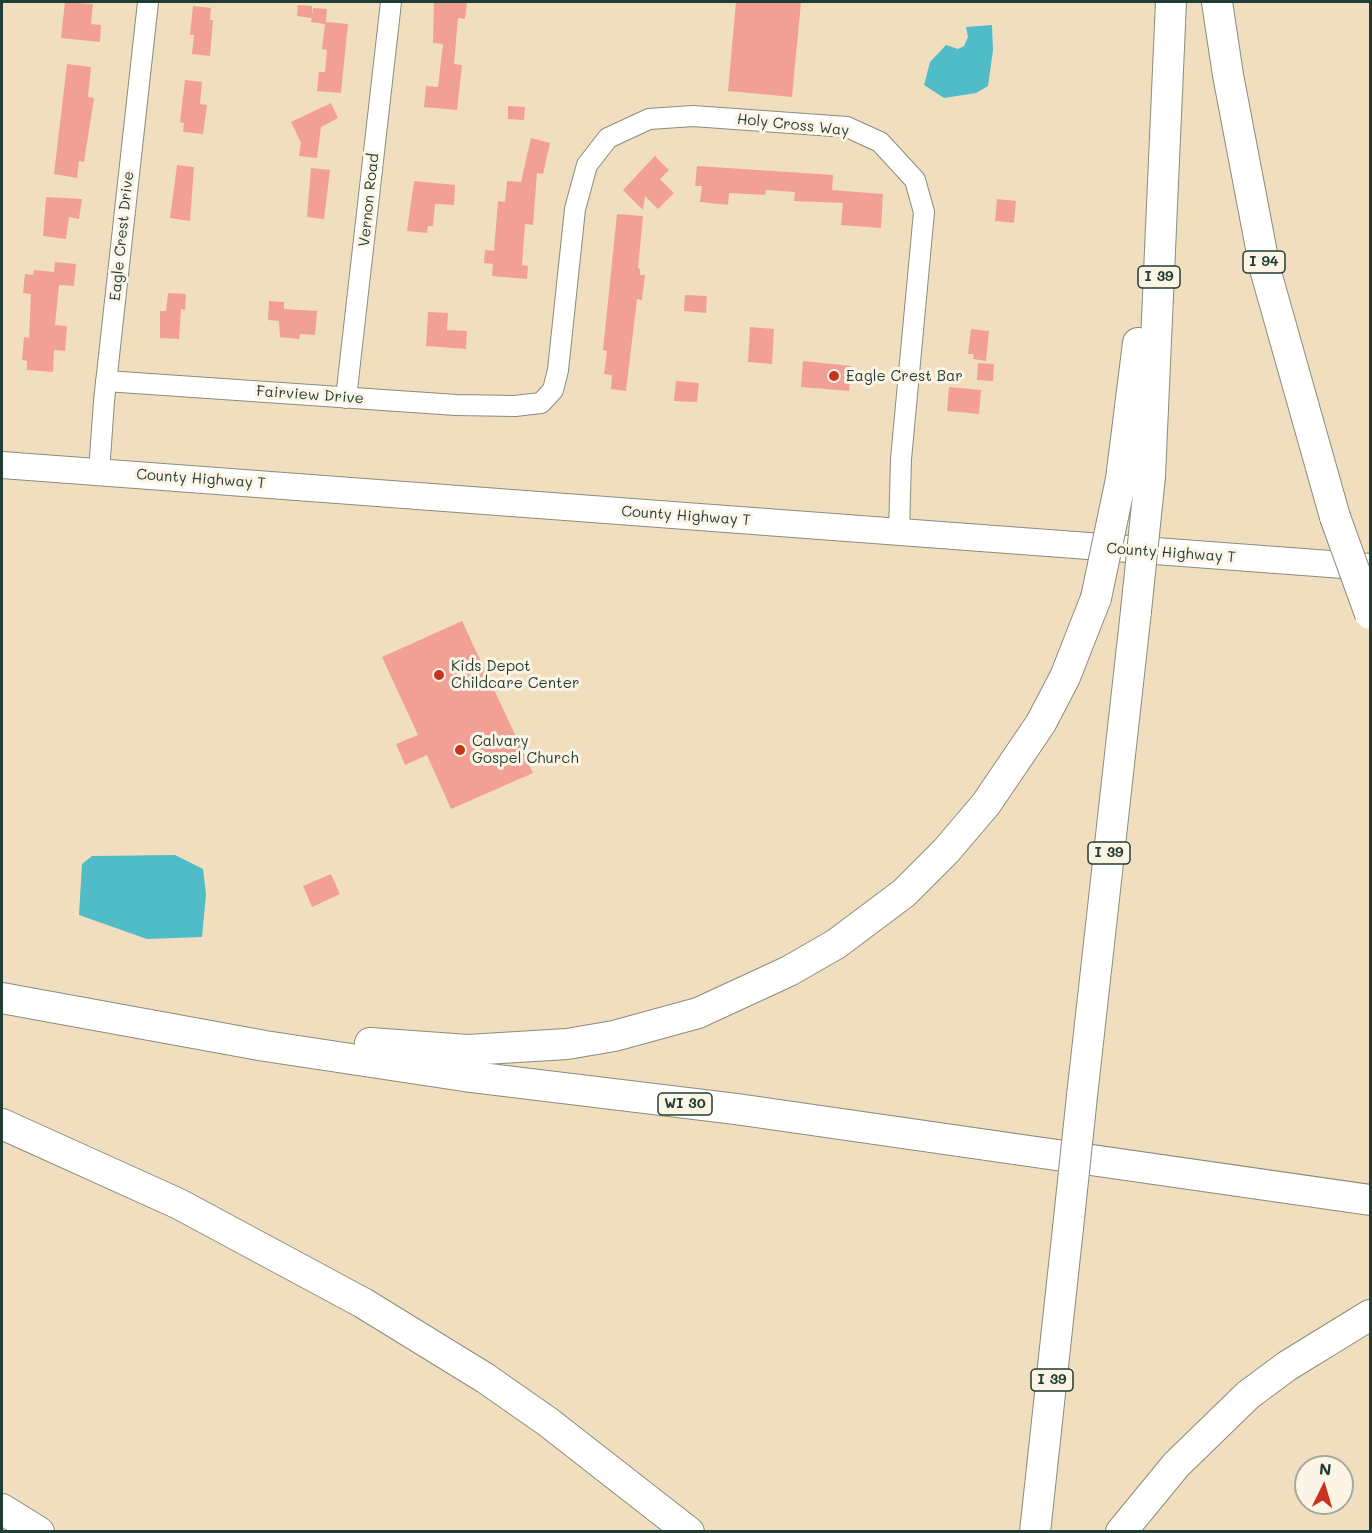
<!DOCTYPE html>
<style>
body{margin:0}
#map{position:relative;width:1372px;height:1533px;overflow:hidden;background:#f1debf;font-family:Mali,sans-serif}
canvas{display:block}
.frame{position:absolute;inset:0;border:3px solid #1f3d34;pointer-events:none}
.north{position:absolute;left:1294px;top:1455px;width:60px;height:60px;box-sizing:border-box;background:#fcf5e5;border:2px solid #a4ab9e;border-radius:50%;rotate:5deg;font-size:16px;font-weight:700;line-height:24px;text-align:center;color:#1f3d34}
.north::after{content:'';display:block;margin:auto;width:21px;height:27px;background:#c8321e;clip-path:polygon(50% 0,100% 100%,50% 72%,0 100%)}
</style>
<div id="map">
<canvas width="1372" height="1533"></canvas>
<div class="frame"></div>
<div class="north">N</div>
</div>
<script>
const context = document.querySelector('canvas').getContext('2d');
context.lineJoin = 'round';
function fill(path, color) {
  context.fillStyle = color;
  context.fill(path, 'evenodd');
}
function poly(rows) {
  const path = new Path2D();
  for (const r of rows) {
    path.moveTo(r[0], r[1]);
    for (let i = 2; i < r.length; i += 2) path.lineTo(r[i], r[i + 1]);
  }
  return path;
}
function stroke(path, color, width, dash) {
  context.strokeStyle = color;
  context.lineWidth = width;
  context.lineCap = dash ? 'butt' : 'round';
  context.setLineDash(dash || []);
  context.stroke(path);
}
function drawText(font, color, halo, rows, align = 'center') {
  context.font = font + ' Mali,sans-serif';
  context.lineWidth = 6;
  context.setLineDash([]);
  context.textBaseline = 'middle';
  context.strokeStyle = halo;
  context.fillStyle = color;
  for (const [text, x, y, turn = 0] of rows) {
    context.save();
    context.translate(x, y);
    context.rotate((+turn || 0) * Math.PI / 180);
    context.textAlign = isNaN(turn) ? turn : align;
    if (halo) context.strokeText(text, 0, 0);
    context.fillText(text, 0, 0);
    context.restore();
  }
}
const water = poly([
 [992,25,993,50,988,86,976,93,944,98,924,85,930,62,946,45,958,49,964,46,968,37,966,27],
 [175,855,203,869,206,894,202,937,147,939,79,915,82,864,92,856]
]);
const building = poly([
 [65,2,93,4,91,24,101,25,100,42,61,38],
 [434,2,467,2,465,19,458,18,454,64,462,65,457,110,424,107,426,86,438,87,443,44,433,43],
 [736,2,801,2,792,97,728,91],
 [298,5,312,6,312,18,297,16],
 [193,6,211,8,210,20,213,20,210,56,192,54,194,35,190,35],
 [313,8,327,9,326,22,348,24,341,93,317,91,319,72,325,72,327,50,322,49,325,24,311,22],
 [67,64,91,67,88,97,94,98,84,162,79,161,77,178,54,174],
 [185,80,202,82,200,104,207,105,203,134,183,132,184,123,180,122],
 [331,103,338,118,321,127,317,158,299,156,301,143,291,122],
 [508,106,525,107,524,120,508,119],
 [531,138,550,143,543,174,537,173,533,225,525,224,522,265,528,266,527,279,492,276,493,264,484,263,485,250,494,251,498,201,505,202,507,181,521,182],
 [655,156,669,170,660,179,674,193,658,209,645,196,643,210,623,190],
 [177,165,194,167,190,221,170,218],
 [697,166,833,175,832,190,883,194,881,228,841,225,843,203,794,201,795,192,766,190,765,195,729,193,728,205,700,202,702,186,695,186],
 [311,168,330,170,324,219,307,217],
 [414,181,455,185,454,205,435,204,433,226,428,226,427,233,407,231],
 [46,197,82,199,79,219,69,217,66,239,43,236],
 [997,199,1016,201,1014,223,995,221],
 [617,214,643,216,638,268,640,269,640,275,645,275,642,300,637,299,626,391,611,389,612,375,604,374,607,351,603,350],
 [55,262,76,264,74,286,59,285,55,325,67,326,65,351,54,350,53,372,27,370,27,361,22,360,24,337,29,338,31,294,23,293,25,274,33,275,34,270,54,272],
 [168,293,186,294,185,310,181,309,179,339,160,338,160,311,166,311],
 [685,295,707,296,706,313,684,311],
 [269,301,284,302,284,309,317,311,315,335,300,334,299,339,280,337,279,321,268,320],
 [428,312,448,313,447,330,467,331,466,349,426,346],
 [750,327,774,329,772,364,748,362],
 [971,329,989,331,986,361,973,359,974,354,968,354],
 [803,361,851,366,849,391,801,387],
 [978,363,994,364,993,381,977,380],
 [676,381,699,383,697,402,674,401],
 [949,387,981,390,979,414,947,411],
 [462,621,533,773,451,809,427,755,405,765,396,744,418,735,382,657],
 [331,874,340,894,312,907,303,886]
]);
const minor = poly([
 [106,381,456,405,515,406,541,403,553,390,558,370,575,209,587,165,608,138,649,119,693,116,847,127,880,142,915,180,924,212,901,459,899,533],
 [346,398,391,2],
 [99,472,104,401,148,2]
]);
const major = poly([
 [2,465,1370,567]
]);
const highway = poly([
 [1217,2,1228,75,1265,269,1335,517],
 [1150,476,1171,2],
 [1121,479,1138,343],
 [2,998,265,1046,464,1076,736,1109,1370,1200],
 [370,1043,468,1050,567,1044,614,1036,698,1013,789,971,836,944,904,893,946,851,986,804,1041,723,1065,677,1096,598],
 [1082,1096,1136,611],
 [2,1124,179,1204,363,1303,485,1378,548,1422,689,1532],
 [2,1509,39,1532],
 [1035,1532,1068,1228],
 [1121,1532,1176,1465,1248,1395,1287,1366,1370,1315]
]);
const highwayBridge = poly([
 [1335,517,1370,614],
 [1096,598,1121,479],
 [1136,611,1150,476],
 [1068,1228,1082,1096]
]);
const markers = [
 [834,376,6,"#c8321e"],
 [439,675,6,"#c8321e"],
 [460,750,6,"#c8321e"]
];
const shields = [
 [1264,262,42],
 [1159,277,42],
 [1109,853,42],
 [685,1104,54],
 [1052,1380,42]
];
const shieldNames = [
 ["I 94",1264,262],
 ["I 39",1159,277],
 ["I 39",1109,853],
 ["WI 30",685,1104],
 ["I 39",1052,1380]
];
const streetNames = [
 ["Holy Cross Way",793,125,6],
 ["Vernon Road",369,200,-84],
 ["Eagle Crest Drive",122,236,-84],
 ["Fairview Drive",310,395,4],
 ["County Highway T",201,479,4],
 ["County Highway T",686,516,4],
 ["County Highway T",1171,553,4]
];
const poiNames = [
 ["Eagle Crest Bar",846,376],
 ["Kids Depot",451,666],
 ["Childcare Center",451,683],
 ["Calvary",472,741],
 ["Gospel Church",472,758]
];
fill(water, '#4fbcc8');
fill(building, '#f2a095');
stroke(minor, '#888e7a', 22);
stroke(major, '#888e7a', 28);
stroke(highway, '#888e7a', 32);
stroke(minor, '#fff', 20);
stroke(major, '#fff', 26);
stroke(highway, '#fff', 30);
stroke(highwayBridge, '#888e7a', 32, []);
stroke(highwayBridge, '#fff', 30);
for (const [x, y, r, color] of markers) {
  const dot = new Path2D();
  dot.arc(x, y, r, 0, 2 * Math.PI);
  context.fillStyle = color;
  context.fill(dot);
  stroke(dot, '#fcf5e5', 2);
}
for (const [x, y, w] of shields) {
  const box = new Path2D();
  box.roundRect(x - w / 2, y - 11, w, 22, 4.5);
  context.fillStyle = '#fcf5e5';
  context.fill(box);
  stroke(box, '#1f3d34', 1.5);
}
drawText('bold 14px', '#1f3d34', null, shieldNames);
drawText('15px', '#1f3d34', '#fcf5e5', streetNames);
drawText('15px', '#1f3d34', '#fcf5e5', poiNames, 'left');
</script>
